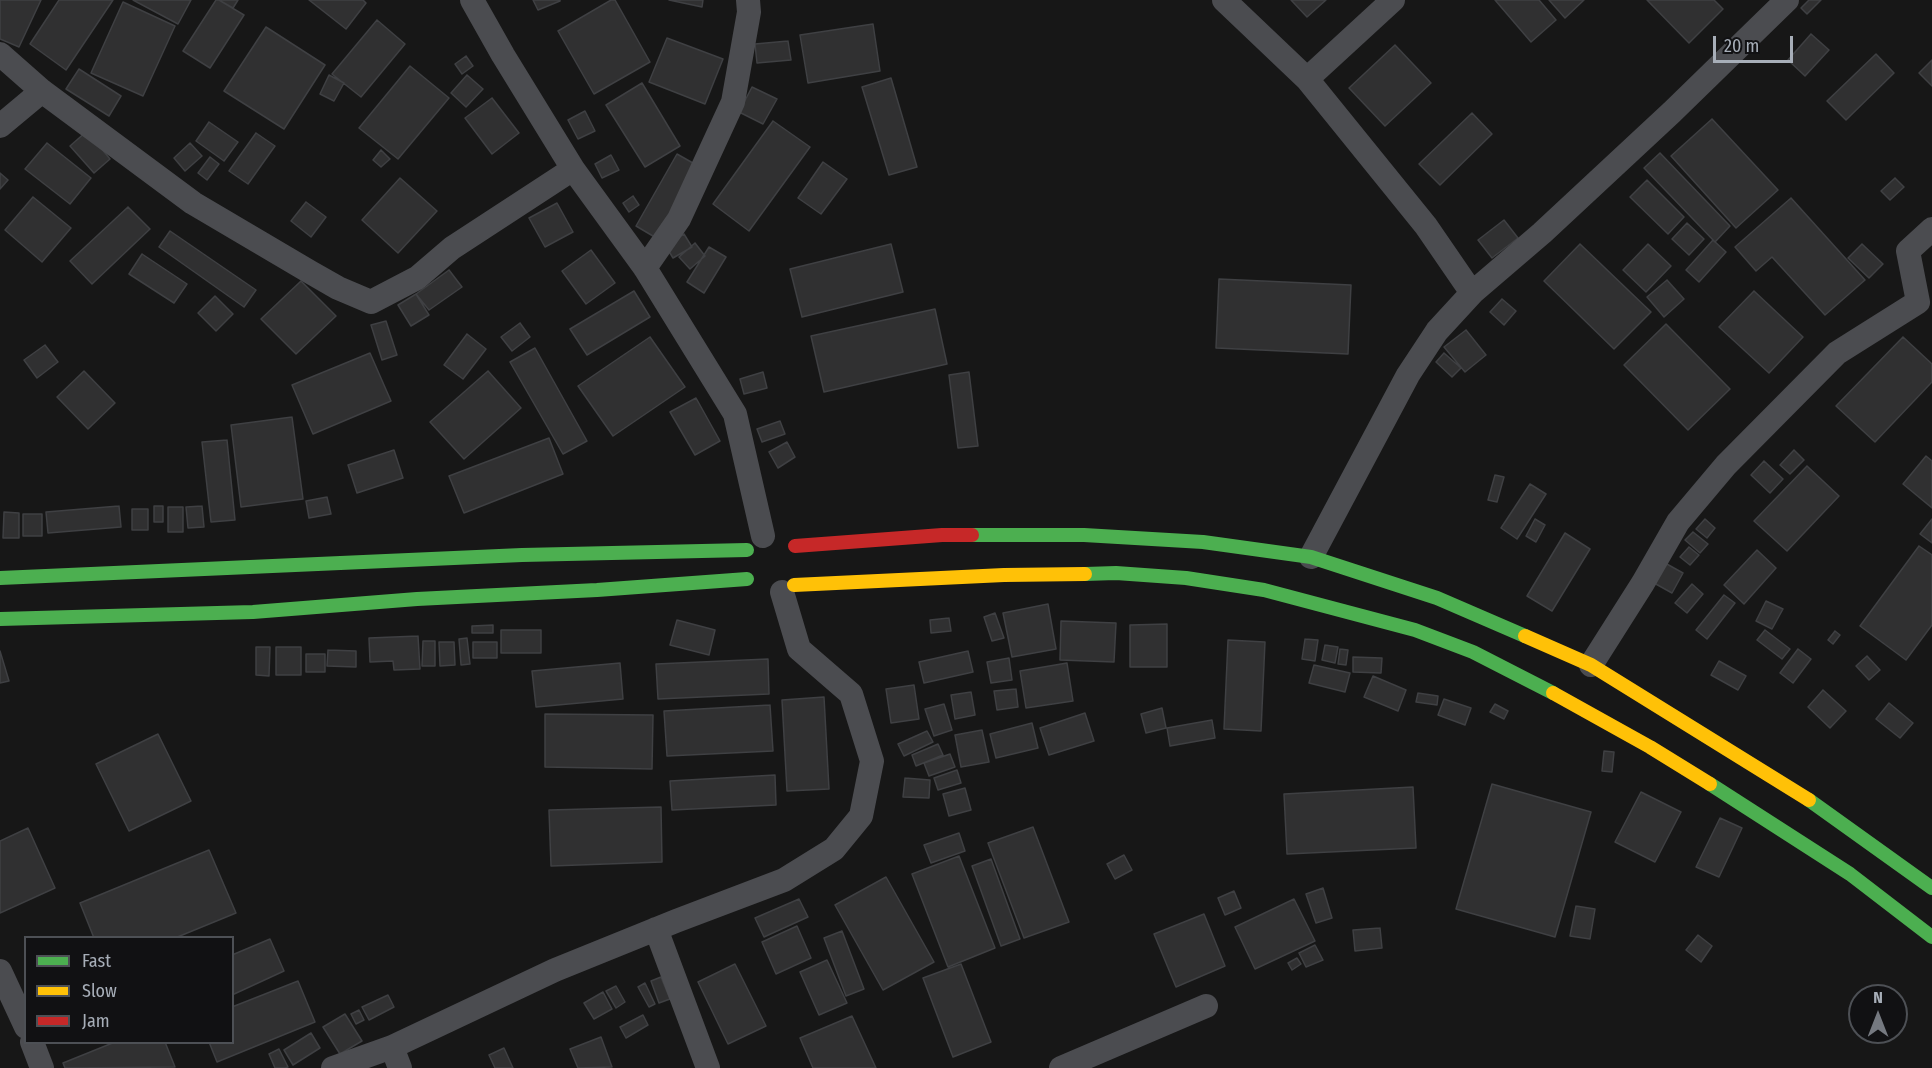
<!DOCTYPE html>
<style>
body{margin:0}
#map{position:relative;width:1932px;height:1068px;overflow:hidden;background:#171717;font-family:"Fira Sans Condensed",sans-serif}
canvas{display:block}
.legend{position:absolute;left:24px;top:936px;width:210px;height:108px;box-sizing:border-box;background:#111113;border:2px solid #4d5055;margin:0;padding:8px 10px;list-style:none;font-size:18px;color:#a7aeb8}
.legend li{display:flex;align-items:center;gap:12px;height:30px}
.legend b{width:30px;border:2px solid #4d5055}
.north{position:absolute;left:1848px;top:984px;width:60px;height:60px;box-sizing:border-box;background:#111113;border:2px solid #4d5055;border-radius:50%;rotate:0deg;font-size:16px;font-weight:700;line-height:24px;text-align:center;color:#a7aeb8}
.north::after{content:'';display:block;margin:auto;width:21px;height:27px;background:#757980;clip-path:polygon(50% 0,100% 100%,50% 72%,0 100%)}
.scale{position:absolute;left:1713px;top:36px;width:80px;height:27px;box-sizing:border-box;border:3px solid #a7aeb8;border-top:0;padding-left:8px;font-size:18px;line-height:21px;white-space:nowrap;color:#a7aeb8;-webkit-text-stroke:4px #111113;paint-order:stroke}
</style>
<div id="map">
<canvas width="1932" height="1068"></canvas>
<ul class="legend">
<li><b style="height:8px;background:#4caf50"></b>Fast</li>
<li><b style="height:8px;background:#ffc107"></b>Slow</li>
<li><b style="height:8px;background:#c62828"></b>Jam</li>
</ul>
<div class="north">N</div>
<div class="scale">20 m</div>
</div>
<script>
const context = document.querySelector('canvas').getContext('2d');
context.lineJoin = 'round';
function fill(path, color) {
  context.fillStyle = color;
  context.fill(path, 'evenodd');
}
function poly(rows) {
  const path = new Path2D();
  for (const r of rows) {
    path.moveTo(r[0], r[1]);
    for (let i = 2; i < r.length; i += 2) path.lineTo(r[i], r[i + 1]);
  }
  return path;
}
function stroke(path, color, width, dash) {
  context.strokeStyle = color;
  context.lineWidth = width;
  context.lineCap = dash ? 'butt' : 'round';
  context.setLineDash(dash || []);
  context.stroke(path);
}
const building = poly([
 [0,0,41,0,19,47,0,39,0,0],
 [59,0,113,0,66,70,30,44,59,0],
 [133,0,191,0,178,24,133,0],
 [216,0,219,0,244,15,210,68,183,51,216,0],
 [219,0,238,0,233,8,219,0],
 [309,0,363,0,366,3,346,29,309,0],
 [533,0,560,0,560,1,538,10,533,0],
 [611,0,615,0,650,62,594,94,558,31,611,0],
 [669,0,703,0,702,7,669,0],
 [1291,0,1326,0,1307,17,1291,0],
 [1495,0,1539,0,1556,20,1531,42,1495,0],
 [1549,0,1584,0,1565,18,1549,0],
 [1647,0,1714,0,1723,9,1689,43,1647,0],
 [1809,0,1821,0,1807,14,1801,8,1809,0],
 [123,2,175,26,143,96,91,73,123,2],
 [377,20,405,44,361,97,332,74,377,20],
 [873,24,880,71,808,83,800,35,873,24],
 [266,27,325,65,284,129,224,91,266,27],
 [1811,34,1829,50,1805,76,1788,60,1811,34],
 [667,38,723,59,705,104,649,82,667,38],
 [788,41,791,60,757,63,755,44,788,41],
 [1395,45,1431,83,1385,126,1349,88,1395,45],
 [1876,54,1894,73,1846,120,1827,101,1876,54],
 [466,56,473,66,462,74,455,64,466,56],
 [1932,60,1932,86,1919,73,1932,60],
 [410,66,449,98,398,159,359,128,410,66],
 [79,69,121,96,109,116,66,89,79,69],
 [329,75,344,83,334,101,320,94,329,75],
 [467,75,483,89,466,107,451,93,467,75],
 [891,78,917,167,889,175,862,87,891,78],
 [642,83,680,146,645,167,606,105,642,83],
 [752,87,777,99,763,124,739,112,752,87],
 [492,98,519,133,492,154,465,118,492,98],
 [585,111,595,131,578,139,568,120,585,111],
 [1472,113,1492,134,1440,185,1419,164,1472,113],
 [1712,119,1778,190,1736,228,1671,156,1712,119],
 [773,121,810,147,749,231,713,204,773,121],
 [209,122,238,142,224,161,196,141,209,122],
 [87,131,110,159,94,173,70,146,87,131],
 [256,133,275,146,248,184,229,171,256,133],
 [47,143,91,178,70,204,25,169,47,143],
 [190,143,202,156,185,171,174,158,190,143],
 [381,150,390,159,381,167,373,160,381,150],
 [1660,153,1730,226,1715,242,1644,168,1660,153],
 [677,154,700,167,658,239,636,226,677,154],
 [611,155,619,170,602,178,595,164,611,155],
 [210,157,219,164,207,180,198,173,210,157],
 [823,162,847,179,821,214,798,198,823,162],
 [0,173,8,180,0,189,0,173],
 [400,178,437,211,398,253,362,220,400,178],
 [1895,178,1904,187,1890,200,1881,191,1895,178],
 [1647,180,1684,217,1668,234,1630,197,1647,180],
 [633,196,639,205,629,212,623,203,633,196],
 [33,197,71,228,42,262,5,230,33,197],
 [1791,198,1865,280,1825,315,1772,257,1756,271,1735,247,1791,198],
 [306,202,326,217,311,237,291,221,306,202],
 [557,203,573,232,545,247,529,218,557,203],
 [128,207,150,229,92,284,70,261,128,207],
 [1504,220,1518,238,1492,258,1478,240,1504,220],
 [1687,223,1704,239,1689,255,1672,239,1687,223],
 [170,231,256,290,244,307,159,247,170,231],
 [684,234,692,247,673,258,665,245,684,234],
 [1713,240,1726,252,1699,282,1686,270,1713,240],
 [695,243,705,256,690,269,679,257,695,243],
 [891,244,903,292,802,317,790,269,891,244],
 [1580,244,1651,312,1614,349,1544,281,1580,244],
 [1648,244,1671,266,1646,292,1623,270,1648,244],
 [1862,244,1883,264,1869,278,1848,258,1862,244],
 [709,247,726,257,704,293,687,282,709,247],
 [591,250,615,283,586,304,562,271,591,250],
 [142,254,187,284,174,303,129,274,142,254],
 [449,270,462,287,429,310,416,294,449,270],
 [1219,279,1351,285,1348,354,1216,348,1219,279],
 [1667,280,1684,299,1664,317,1647,297,1667,280],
 [301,281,336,316,296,354,261,319,301,281],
 [634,291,650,317,587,355,570,329,634,291],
 [1754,291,1803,337,1769,373,1719,327,1754,291],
 [416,294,429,315,411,326,398,305,416,294],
 [215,296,233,314,216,331,198,313,215,296],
 [1502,299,1516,311,1504,325,1490,312,1502,299],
 [935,309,947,364,824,392,811,336,935,309],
 [386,321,397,355,382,360,371,325,386,321],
 [520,323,530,337,512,351,501,337,520,323],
 [1666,324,1730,389,1688,430,1624,365,1666,324],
 [1466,330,1486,355,1465,372,1444,347,1466,330],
 [467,334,486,349,463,379,444,365,467,334],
 [650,337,685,387,613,436,578,386,650,337],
 [1903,337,1932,364,1932,382,1875,442,1836,406,1903,337],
 [45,345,58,362,37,378,24,360,45,345],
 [535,348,587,441,563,454,510,362,535,348],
 [370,353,391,401,313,434,292,385,370,353],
 [1444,353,1461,368,1452,377,1436,362,1444,353],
 [84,371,115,403,88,429,57,397,84,371],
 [488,371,521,408,464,459,430,422,488,371],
 [763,372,767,388,744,394,740,379,763,372],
 [969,372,978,446,958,448,949,375,969,372],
 [696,398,720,441,695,455,670,412,696,398],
 [292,417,303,499,241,507,231,425,292,417],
 [780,421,785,434,762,442,757,429,780,421],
 [549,438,563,474,464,513,449,476,549,438],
 [227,440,235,520,211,522,202,442,227,440],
 [787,442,795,457,778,468,769,452,787,442],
 [394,450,403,478,357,493,348,465,394,450],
 [1794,450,1804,460,1790,474,1780,465,1794,450],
 [1926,456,1932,461,1932,508,1903,484,1926,456],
 [1764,461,1783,479,1770,493,1751,475,1764,461],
 [1807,466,1839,496,1787,551,1754,521,1807,466],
 [1495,475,1504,477,1497,502,1488,500,1495,475],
 [1530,484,1546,494,1517,539,1501,528,1530,484],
 [327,497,331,514,309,518,306,501,327,497],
 [119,506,121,527,48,533,46,512,119,506],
 [154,506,163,506,163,522,154,522,154,506],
 [202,506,204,527,188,528,186,507,202,506],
 [168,507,183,507,183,532,168,532,168,507],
 [132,509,148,509,148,530,132,530,132,509],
 [4,512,19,513,19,538,3,538,4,512],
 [23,514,42,514,42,536,23,536,23,514],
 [1535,519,1545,525,1536,542,1526,536,1535,519],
 [1705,519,1715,528,1707,538,1696,529,1705,519],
 [1932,519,1932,543,1920,534,1932,519],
 [1693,532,1708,544,1700,553,1685,540,1693,532],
 [1565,533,1590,549,1552,611,1527,596,1565,533],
 [1919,546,1932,555,1932,625,1906,660,1860,626,1919,546],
 [1689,547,1699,555,1690,565,1680,557,1689,547],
 [1757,550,1776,568,1744,604,1724,585,1757,550],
 [1665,563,1683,573,1672,593,1654,583,1665,563],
 [1692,584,1703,594,1687,613,1675,603,1692,584],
 [1724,595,1735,603,1707,639,1696,630,1724,595],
 [1766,601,1783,609,1772,629,1756,621,1766,601],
 [1048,604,1056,649,1012,657,1003,613,1048,604],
 [995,613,1004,638,992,641,984,617,995,613],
 [949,618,951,631,931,633,930,620,949,618],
 [677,620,715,630,709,655,670,645,677,620],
 [1061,621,1116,623,1114,662,1060,660,1061,621],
 [1167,624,1167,667,1130,667,1130,625,1167,624],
 [493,625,493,633,472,633,472,626,493,625],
 [501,630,541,630,541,653,501,653,501,630],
 [1765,630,1790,649,1782,659,1757,640,1765,630],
 [1835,631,1840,635,1833,644,1828,640,1835,631],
 [418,636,420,669,394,670,393,661,370,662,369,638,418,636],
 [467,638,470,664,461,665,459,639,467,638],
 [1305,639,1318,640,1315,661,1302,659,1305,639],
 [1228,640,1265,642,1261,731,1224,729,1228,640],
 [423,641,435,641,435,666,422,666,423,641],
 [439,642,454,642,455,665,440,666,439,642],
 [473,642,497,642,497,658,473,658,473,642],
 [1325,645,1338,647,1335,663,1322,660,1325,645],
 [256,647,270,647,269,676,256,675,256,647],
 [276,647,301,647,301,675,276,675,276,647],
 [1340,649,1348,650,1346,665,1338,664,1340,649],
 [1798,649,1811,659,1793,683,1780,673,1798,649],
 [328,650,356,651,356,667,327,666,328,650],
 [0,651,9,681,0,683,0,651],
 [968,651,973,672,924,683,919,662,968,651],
 [306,654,325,654,325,672,306,672,306,654],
 [1867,656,1880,670,1869,680,1856,666,1867,656],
 [1353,657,1382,658,1381,673,1353,672,1353,657],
 [1009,658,1012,680,991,683,987,662,1009,658],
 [768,659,769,694,658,699,656,664,768,659],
 [1719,661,1746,676,1738,690,1711,675,1719,661],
 [620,663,623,699,536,707,532,671,620,663],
 [1067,663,1073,701,1026,708,1020,671,1067,663],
 [1314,665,1350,673,1345,692,1309,683,1314,665],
 [1373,676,1406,690,1398,711,1364,697,1373,676],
 [914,685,919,719,891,723,886,689,914,685],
 [1016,689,1018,707,997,710,994,691,1016,689],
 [1823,690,1846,711,1830,728,1808,707,1823,690],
 [971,692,975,715,955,719,951,695,971,692],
 [1418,693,1438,696,1437,705,1416,702,1418,693],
 [824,697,829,789,787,791,782,700,824,697],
 [1444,699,1471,708,1465,725,1438,715,1444,699],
 [1889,703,1913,723,1900,738,1876,719,1889,703],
 [944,704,952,730,934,736,925,709,944,704],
 [1495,704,1508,711,1504,719,1490,712,1495,704],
 [770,705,773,751,667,756,664,711,770,705],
 [1162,708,1166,728,1146,733,1141,714,1162,708],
 [1085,713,1094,741,1049,755,1040,728,1085,713],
 [545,714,653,715,652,769,545,767,545,714],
 [1212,720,1215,738,1170,746,1167,728,1212,720],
 [1032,723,1038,748,996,758,990,734,1032,723],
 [982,730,989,762,961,767,955,735,982,730],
 [927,731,933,742,904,756,898,744,927,731],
 [158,734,191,801,129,831,96,764,158,734],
 [938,744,943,755,916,766,912,755,938,744],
 [1604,751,1614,752,1612,772,1602,771,1604,751],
 [950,754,955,767,929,776,924,763,950,754],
 [957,770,961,783,938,790,934,778,957,770],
 [775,775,776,805,672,810,670,781,775,775],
 [905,778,930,780,929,798,903,797,905,778],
 [1492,784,1591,812,1555,937,1456,909,1492,784],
 [1413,787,1416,848,1287,854,1284,794,1413,787],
 [965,788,971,810,949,816,943,794,965,788],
 [1641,792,1681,812,1655,862,1615,842,1641,792],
 [661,807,662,862,551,866,549,810,661,807],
 [1720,818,1742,828,1719,877,1696,867,1720,818],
 [1033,827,1069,922,1024,938,988,843,1033,827],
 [28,828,55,888,0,913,0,841,28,828],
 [959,833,965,851,931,863,924,845,959,833],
 [209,850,236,913,175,938,94,938,80,903,209,850],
 [1124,855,1132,870,1115,879,1107,864,1124,855],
 [959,856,995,948,948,967,912,874,959,856],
 [991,859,1020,939,1001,946,972,866,991,859],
 [886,877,934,962,883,990,835,905,886,877],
 [1323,888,1332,918,1316,923,1306,894,1323,888],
 [1234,891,1241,908,1225,915,1218,898,1234,891],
 [799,899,808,917,764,937,755,918,799,899],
 [1294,899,1315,941,1255,969,1235,927,1294,899],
 [1576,906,1595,909,1590,939,1570,936,1576,906],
 [1204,914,1225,966,1176,987,1154,934,1204,914],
 [797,926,811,958,776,974,762,942,797,926],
 [1380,928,1382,948,1355,951,1353,930,1380,928],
 [842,931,864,989,846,996,824,938,842,931],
 [1698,935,1712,946,1701,962,1686,950,1698,935],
 [270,939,284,971,232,995,232,955,270,939],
 [1315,945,1323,960,1306,967,1299,953,1315,945],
 [1297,958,1301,964,1292,970,1288,963,1297,958],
 [827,960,847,1003,819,1015,800,972,827,960],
 [735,964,766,1026,728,1044,698,982,735,964],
 [961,964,991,1042,953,1057,923,978,961,964],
 [661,977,670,999,659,1003,651,981,661,977],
 [298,981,315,1022,217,1062,209,1042,232,1042,232,1007,298,981],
 [645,983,655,1004,649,1007,638,987,645,983],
 [616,986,625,1002,616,1008,606,991,616,986],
 [603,992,612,1009,594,1019,584,1003,603,992],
 [388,995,394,1007,369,1020,362,1007,388,995],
 [359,1010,364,1020,356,1024,351,1014,359,1010],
 [345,1014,362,1041,340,1054,323,1027,345,1014],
 [643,1015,648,1025,626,1038,620,1027,643,1015],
 [852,1016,876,1068,813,1068,800,1038,852,1016],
 [311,1033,320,1048,293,1065,284,1050,311,1033],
 [601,1037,612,1067,578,1068,570,1049,601,1037],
 [115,1042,165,1042,175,1067,65,1068,63,1063,115,1042],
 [504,1048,513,1068,495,1068,489,1055,504,1048],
 [279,1049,288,1067,285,1068,275,1068,269,1054,279,1049]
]);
const street = poly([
 [472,0,503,55,573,169,645,268,735,414,763,536],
 [1224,0,1307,79,1426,226,1472,293],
 [0,54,42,91,193,203,310,272,338,288,371,302,417,278,452,248,573,169],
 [1307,79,1393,0],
 [0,126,42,91],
 [645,268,679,219,733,102,749,12,748,0],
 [1311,557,1408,375,1437,331,1472,293,1542,233,1672,112,1787,0],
 [1591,665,1643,583,1678,522,1726,465,1837,353,1918,302,1908,251,1932,229],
 [656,929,708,1068],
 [0,971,26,1027],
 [32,1042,42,1068],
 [392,1047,400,1068],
 [333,1068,392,1047,555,970,676,921,784,880,834,849,861,816,872,761,851,694,799,649,782,592],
 [1061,1068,1206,1006]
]);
const fast = poly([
 [972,535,1084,535,1203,542,1311,557,1437,598,1525,636],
 [1085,574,1116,573,1186,578,1264,590,1415,630,1473,652,1553,693],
 [0,578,522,555,747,550],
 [0,619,253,612,417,599,597,590,747,579],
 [1710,784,1850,874,1932,937],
 [1809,800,1932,888]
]);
const slow = poly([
 [794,585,1004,575,1085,574],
 [1525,636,1591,665,1809,800],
 [1553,693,1650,747,1710,784]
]);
const jam = poly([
 [795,546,942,535,972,535]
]);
fill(building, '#303031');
stroke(building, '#3f4043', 1.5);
stroke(street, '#4b4c50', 24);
stroke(fast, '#4caf50', 14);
stroke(slow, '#ffc107', 14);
stroke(jam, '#c62828', 14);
</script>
